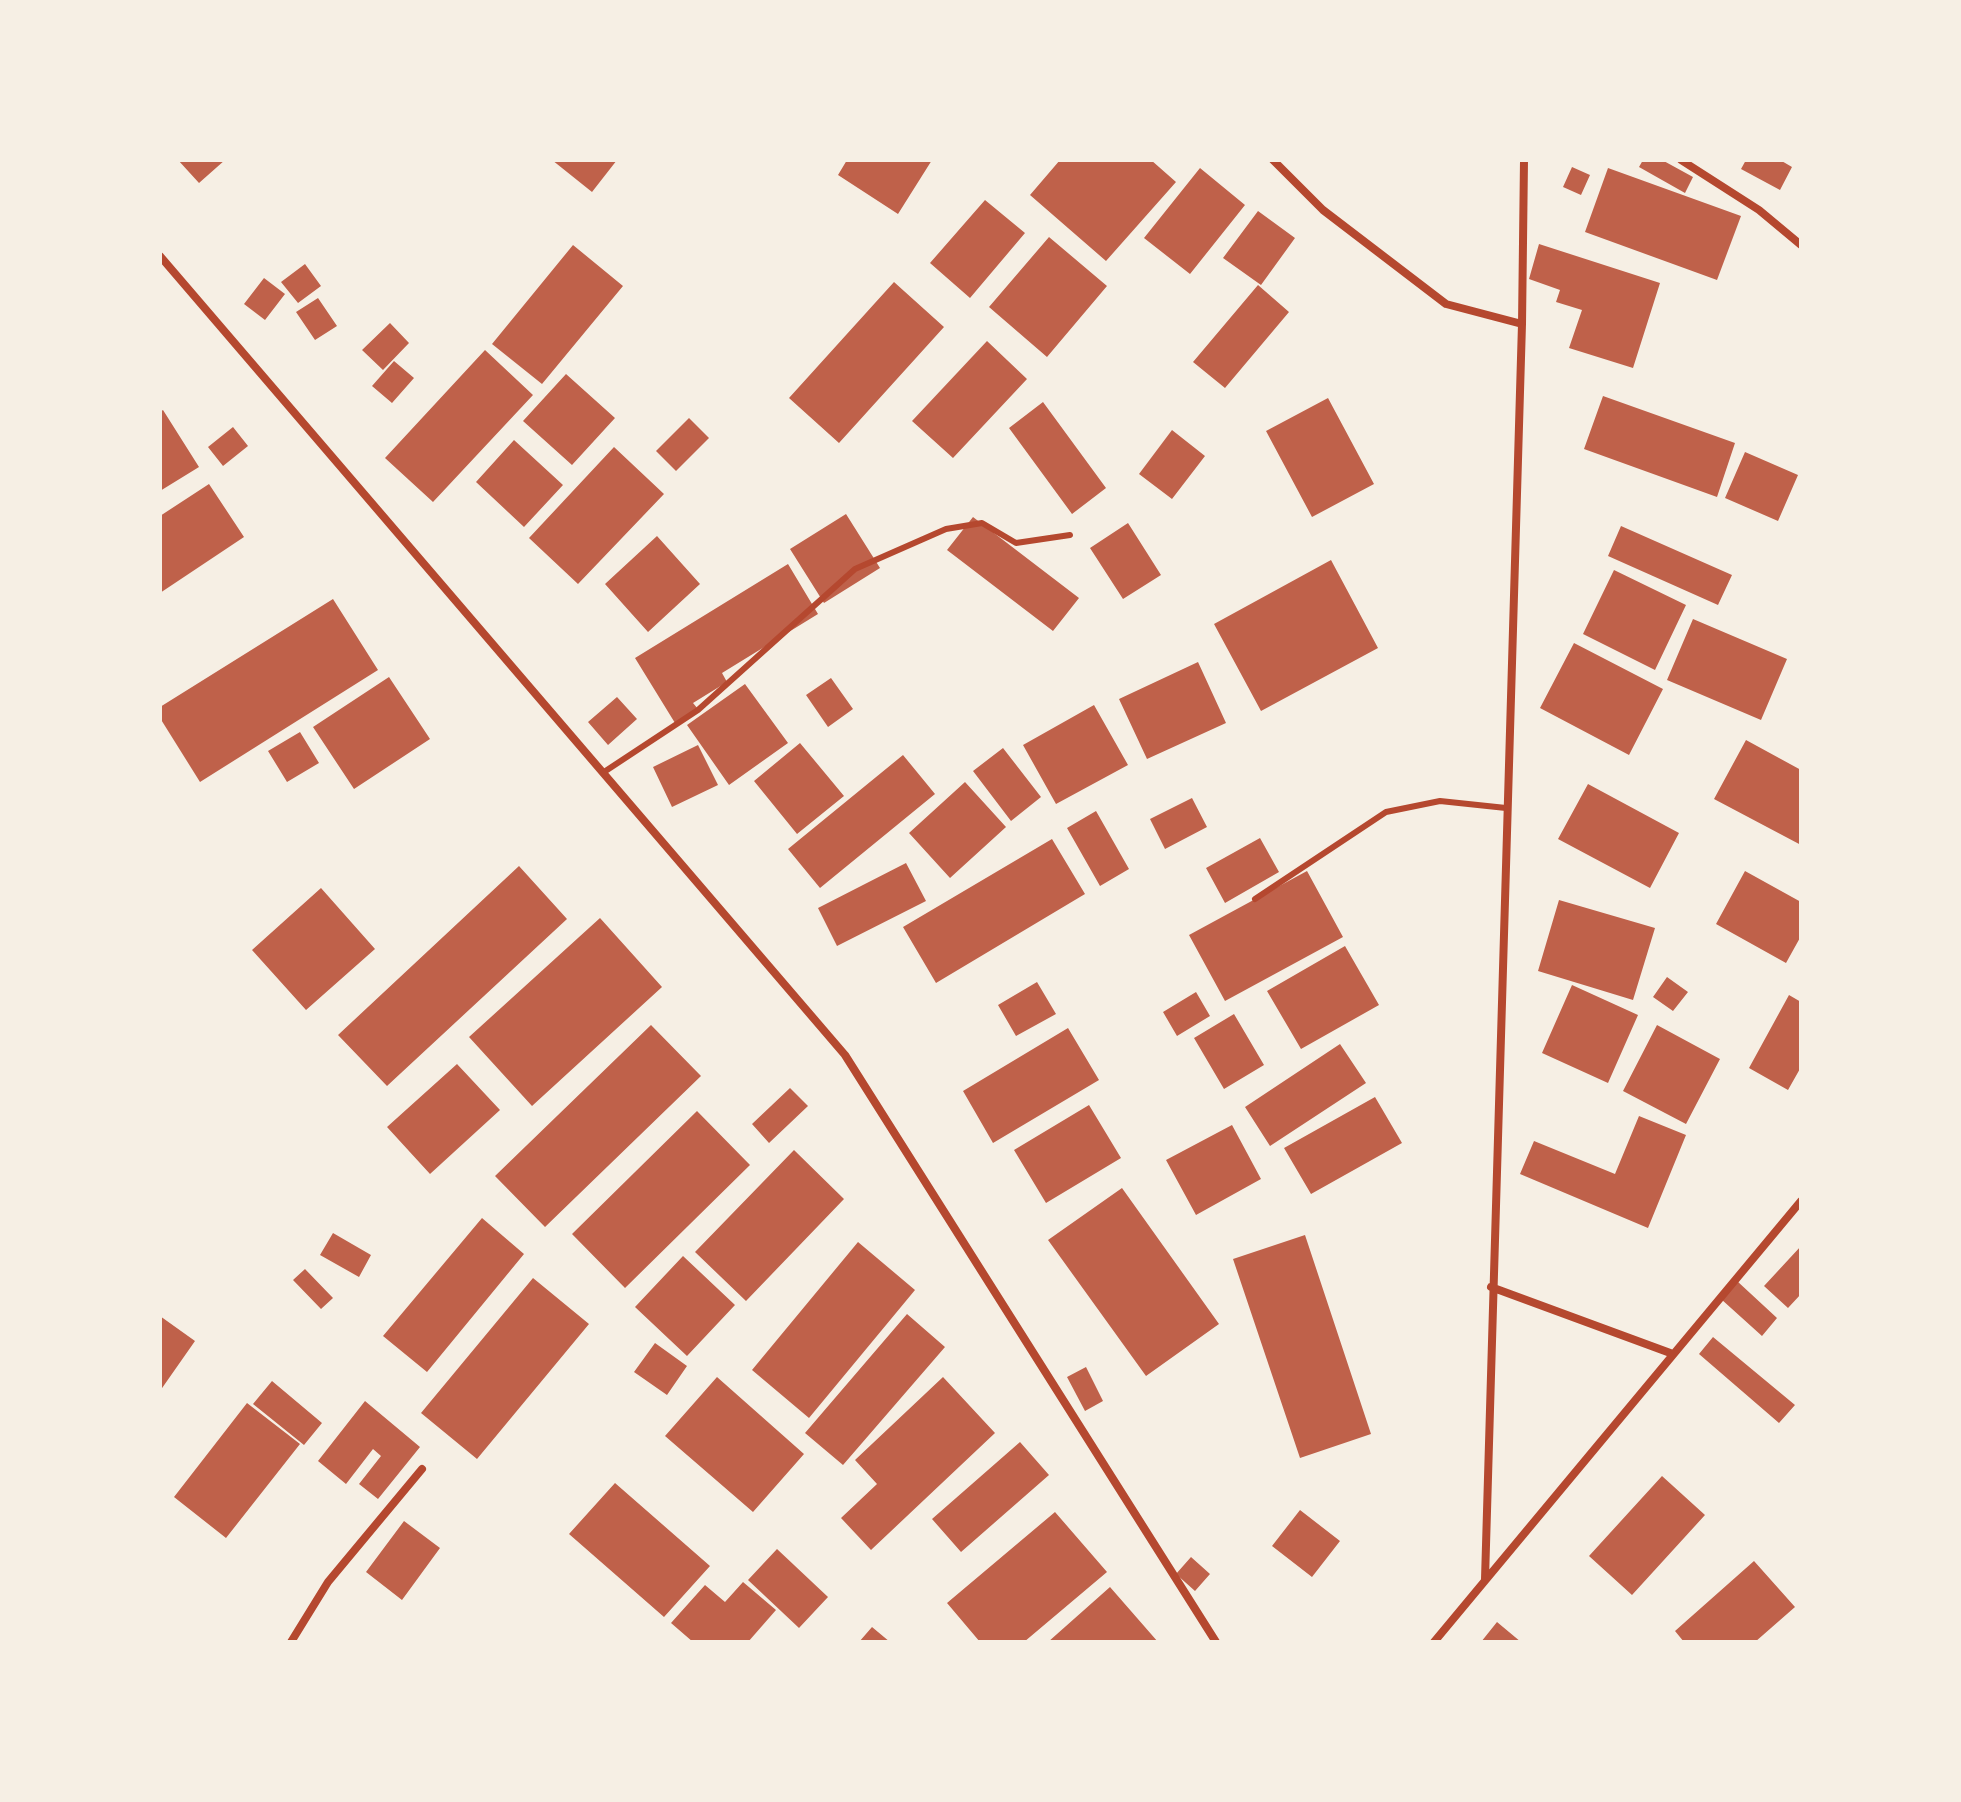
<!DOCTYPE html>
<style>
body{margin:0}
#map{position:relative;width:1961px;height:1802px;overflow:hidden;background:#f6efe4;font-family:Rubik,sans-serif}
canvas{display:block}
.frame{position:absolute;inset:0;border:162px solid #f6efe4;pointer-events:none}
</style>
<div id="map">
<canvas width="1961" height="1802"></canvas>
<div class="frame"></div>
</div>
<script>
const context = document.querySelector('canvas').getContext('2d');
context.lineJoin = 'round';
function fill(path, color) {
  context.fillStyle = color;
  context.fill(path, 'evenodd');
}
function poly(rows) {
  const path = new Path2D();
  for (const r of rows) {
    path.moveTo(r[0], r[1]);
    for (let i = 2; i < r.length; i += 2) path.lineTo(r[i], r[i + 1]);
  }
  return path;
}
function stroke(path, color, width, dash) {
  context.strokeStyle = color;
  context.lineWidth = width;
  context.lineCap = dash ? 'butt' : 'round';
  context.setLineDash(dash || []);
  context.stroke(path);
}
const building = poly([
 [178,160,225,160,199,183],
 [552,160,617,160,592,192],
 [847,160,932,160,898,214,838,175],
 [1060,160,1151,160,1176,182,1106,261,1030,195],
 [1643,160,1662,160,1693,177,1685,193,1639,167],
 [1746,160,1780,160,1792,167,1780,190,1741,169],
 [1572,167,1590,175,1581,195,1563,187],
 [1200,168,1245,205,1190,274,1144,238],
 [1608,168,1741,216,1717,280,1585,232],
 [985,200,1025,233,970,298,930,263],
 [1258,211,1295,238,1261,285,1223,258],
 [1049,237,1107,286,1047,357,989,307],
 [1539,244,1660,283,1633,368,1569,348,1582,310,1556,302,1560,290,1529,279],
 [573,245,623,286,542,384,492,344],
 [305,264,321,286,298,303,281,282],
 [264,278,285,294,265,320,244,304],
 [894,282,944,327,839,443,789,398],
 [1258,285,1289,312,1225,388,1193,362],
 [318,298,337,326,315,340,296,312],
 [390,323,409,343,383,370,362,350],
 [987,341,1027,379,953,458,912,421],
 [485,350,533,395,433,502,385,458],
 [394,361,414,378,392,403,372,386],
 [566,374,615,418,572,465,523,421],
 [1603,396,1735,443,1717,497,1584,449],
 [1328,398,1374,484,1312,517,1266,431],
 [1043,402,1106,488,1072,514,1009,428],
 [163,410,199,467,160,491,160,412],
 [689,418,709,438,676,471,656,451],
 [233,427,248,446,223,466,208,447],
 [1172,430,1205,456,1172,499,1139,474],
 [514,440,563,485,524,527,476,482],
 [614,447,664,494,578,584,529,538],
 [1745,452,1798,475,1778,521,1725,498],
 [209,484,244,537,160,593,160,516],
 [846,514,880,568,824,603,790,549],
 [973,517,1079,598,1053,631,947,550],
 [1128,523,1161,575,1123,599,1090,548],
 [1621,526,1732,575,1718,605,1608,556],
 [657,536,700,584,648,632,605,584],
 [1331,560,1378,648,1261,711,1214,624],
 [788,564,818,614,722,673,727,682,693,703,698,709,675,723,635,658],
 [1614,570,1686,605,1655,670,1583,634],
 [333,599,378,670,200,782,160,718,160,707],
 [1693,619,1787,659,1761,720,1667,680],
 [1574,643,1663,689,1629,755,1540,708],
 [1198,662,1226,723,1147,759,1119,699],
 [389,677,430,739,354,789,313,727],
 [831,678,853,709,828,727,806,695],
 [745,684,788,743,729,785,687,725],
 [617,697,637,719,608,745,588,722],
 [1094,705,1128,765,1056,804,1023,745],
 [300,732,319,763,287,782,268,751],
 [1746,740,1801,770,1801,845,1714,799],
 [800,743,844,796,797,834,754,781],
 [698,745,718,785,672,807,653,767],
 [1003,748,1041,797,1011,821,973,771],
 [903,755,935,794,820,888,788,849],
 [965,782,1006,827,950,878,909,833],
 [1588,784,1679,833,1650,888,1558,839],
 [1192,798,1207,827,1165,849,1150,819],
 [1096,811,1129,869,1100,886,1067,828],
 [1260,838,1279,872,1225,903,1206,868],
 [1052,839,1085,894,936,983,903,927],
 [906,863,926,901,837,946,818,908],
 [519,866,567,919,387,1086,338,1035],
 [1307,871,1343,937,1225,1001,1189,935],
 [1745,871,1801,902,1801,936,1786,963,1716,924],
 [321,888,375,949,306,1010,252,950],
 [1559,900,1655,928,1633,1000,1538,971],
 [600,918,662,987,532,1106,469,1037],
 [1345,946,1379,1005,1301,1049,1267,991],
 [1667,977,1688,992,1673,1011,1653,997],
 [1037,982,1056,1014,1016,1036,998,1005],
 [1572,985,1638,1015,1608,1083,1542,1053],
 [1196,992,1210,1016,1177,1036,1163,1012],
 [1789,995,1801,1002,1801,1067,1788,1090,1749,1068],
 [1234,1014,1264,1065,1224,1089,1194,1038],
 [651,1025,701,1076,545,1227,495,1176],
 [1657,1025,1720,1059,1686,1124,1623,1091],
 [1068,1028,1099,1080,993,1143,963,1091],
 [1340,1044,1366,1083,1270,1146,1245,1107],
 [457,1064,500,1110,430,1174,387,1127],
 [790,1088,808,1106,769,1143,752,1124],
 [1375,1097,1402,1143,1311,1194,1284,1148],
 [1089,1105,1121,1158,1046,1203,1014,1150],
 [697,1111,750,1165,625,1288,572,1234],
 [1639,1116,1686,1135,1648,1228,1520,1174,1534,1141,1615,1174],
 [1232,1125,1261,1179,1196,1215,1166,1160],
 [794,1150,844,1199,746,1301,695,1252],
 [1122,1188,1219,1324,1146,1376,1048,1240],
 [482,1218,524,1254,427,1372,383,1336],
 [333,1233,371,1255,359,1277,320,1255],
 [1305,1235,1371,1434,1300,1458,1233,1259],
 [858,1242,915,1290,809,1418,752,1370],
 [1801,1246,1801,1294,1788,1308,1764,1286],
 [683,1256,735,1305,687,1356,635,1307],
 [305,1269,333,1298,321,1309,293,1280],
 [533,1278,589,1324,477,1459,421,1413],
 [1737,1281,1777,1318,1762,1336,1721,1299],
 [907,1314,945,1347,843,1465,805,1433],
 [160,1316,195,1341,160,1391],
 [1713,1337,1795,1405,1779,1423,1699,1354],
 [655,1343,687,1366,667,1395,634,1372],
 [1086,1367,1103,1401,1085,1411,1067,1377],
 [717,1377,804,1454,753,1512,665,1436],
 [943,1377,995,1433,871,1550,841,1518,877,1484,855,1460],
 [272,1381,322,1423,304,1445,253,1404],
 [365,1401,420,1447,378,1499,359,1484,381,1456,373,1449,346,1484,318,1461],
 [247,1403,300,1444,226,1538,174,1497],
 [1020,1442,1049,1475,961,1552,932,1519],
 [1662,1476,1705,1515,1632,1595,1589,1556],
 [615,1483,710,1566,664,1617,569,1534],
 [1300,1510,1340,1541,1312,1577,1272,1546],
 [1055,1512,1107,1572,1024,1642,980,1642,947,1603],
 [404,1521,440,1548,402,1600,366,1572],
 [777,1549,828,1597,799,1628,748,1580],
 [1191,1557,1210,1574,1195,1591,1176,1574],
 [1754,1561,1795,1607,1755,1642,1684,1642,1675,1631],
 [743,1582,776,1610,748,1642,693,1642,671,1623,705,1585,725,1602],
 [1110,1587,1158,1642,1048,1642],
 [1497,1622,1521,1642,1481,1642],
 [872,1627,890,1642,859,1642]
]);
const service = poly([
 [604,772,698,710,855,569,946,529,982,523,1016,543,1070,535],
 [1255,899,1386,812,1440,801,1506,808]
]);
const minor = poly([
 [1273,160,1323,210,1446,304,1522,324],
 [1681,160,1759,210,1801,245],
 [160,256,845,1055,1216,1642],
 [1491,1287,1673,1354],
 [1485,1579,1522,324,1524,160],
 [291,1642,328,1582,422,1469],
 [1434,1642,1801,1201]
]);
fill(building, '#bf614a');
stroke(service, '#b5482f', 6);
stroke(minor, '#b5482f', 8);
</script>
